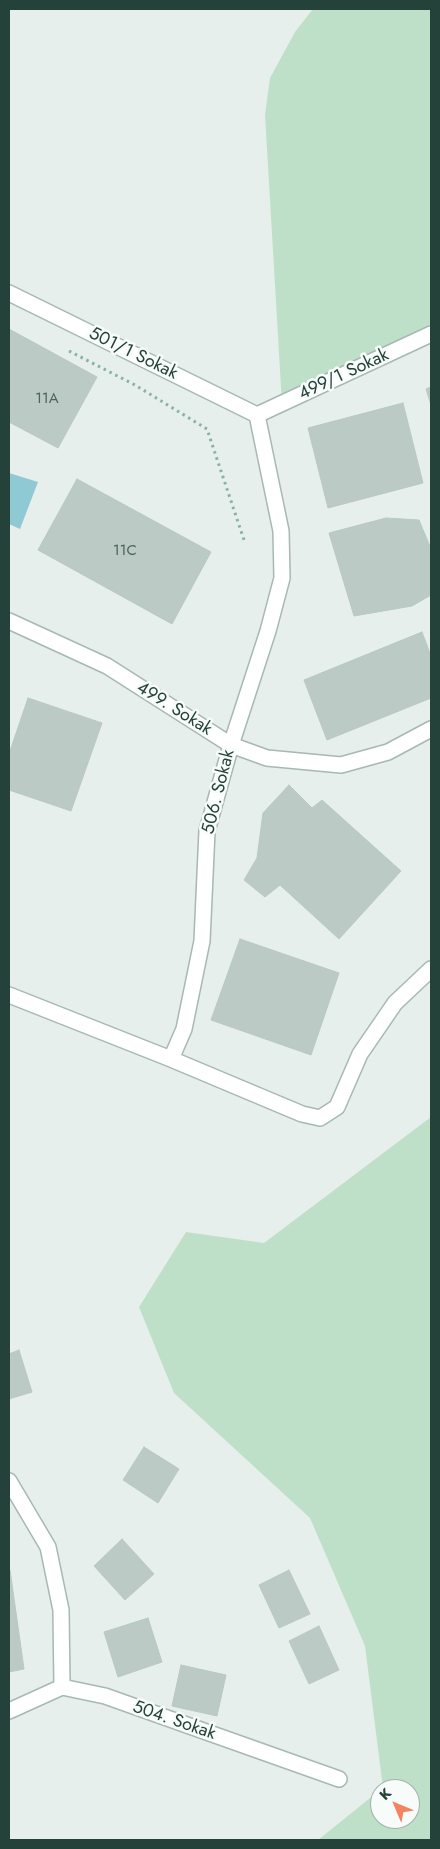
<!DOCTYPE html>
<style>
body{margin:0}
#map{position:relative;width:440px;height:1849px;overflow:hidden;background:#e6efeb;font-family:Jost,sans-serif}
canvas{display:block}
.frame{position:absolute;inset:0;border:10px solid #24423a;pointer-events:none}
.north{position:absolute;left:370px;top:1779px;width:50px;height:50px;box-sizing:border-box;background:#f7fbf9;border:1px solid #a3b1ad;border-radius:50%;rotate:315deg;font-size:14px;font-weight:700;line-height:20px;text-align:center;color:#24423a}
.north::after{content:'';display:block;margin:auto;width:18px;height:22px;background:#f4845f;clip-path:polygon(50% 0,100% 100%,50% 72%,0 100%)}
</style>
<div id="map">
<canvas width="440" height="1849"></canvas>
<div class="frame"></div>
<div class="north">K</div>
</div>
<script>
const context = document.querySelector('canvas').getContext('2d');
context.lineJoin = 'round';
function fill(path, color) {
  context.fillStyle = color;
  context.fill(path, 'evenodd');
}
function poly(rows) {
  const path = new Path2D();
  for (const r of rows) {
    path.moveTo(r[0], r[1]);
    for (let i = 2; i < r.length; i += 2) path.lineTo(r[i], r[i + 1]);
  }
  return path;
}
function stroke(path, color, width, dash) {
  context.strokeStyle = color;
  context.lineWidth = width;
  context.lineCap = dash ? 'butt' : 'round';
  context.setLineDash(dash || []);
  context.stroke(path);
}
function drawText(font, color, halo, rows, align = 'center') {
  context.font = font + ' Jost,sans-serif';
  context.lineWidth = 5;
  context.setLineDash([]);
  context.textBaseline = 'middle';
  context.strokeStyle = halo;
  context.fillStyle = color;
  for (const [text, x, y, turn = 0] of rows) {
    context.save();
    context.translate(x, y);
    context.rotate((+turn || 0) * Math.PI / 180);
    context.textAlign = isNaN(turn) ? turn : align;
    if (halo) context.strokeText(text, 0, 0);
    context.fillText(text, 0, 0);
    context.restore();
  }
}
const green = poly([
 [313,9,431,9,431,334,282,404,265,115,270,78,295,32],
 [431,1117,431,1840,318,1840,380,1790,380,1819,410,1819,410,1789,381,1789,383,1788,365,1646,310,1518,174,1393,139,1307,186,1232,264,1243]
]);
const water = poly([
 [9,473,38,482,20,529,9,524]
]);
const building = poly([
 [9,329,97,377,58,448,9,422,9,329],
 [431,387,431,405,426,389,431,387],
 [403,403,423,483,328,508,308,428,403,403],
 [77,479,211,552,172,624,38,550,77,479],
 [386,518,419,520,431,549,431,595,412,606,354,616,329,533,386,518],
 [422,632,431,656,431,698,327,740,304,680,422,632],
 [28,698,102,723,71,811,9,790,9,754,28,698],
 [289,785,312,808,322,800,401,871,339,939,280,885,265,897,244,880,257,858,263,813,289,785],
 [240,939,339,973,311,1055,211,1020,240,939],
 [19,1350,32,1392,9,1399,9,1354,19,1350],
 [144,1447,179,1469,158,1503,123,1480,144,1447],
 [122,1539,154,1574,125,1600,94,1566,122,1539],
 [9,1570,10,1570,24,1669,9,1672,9,1570],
 [289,1570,310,1614,279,1628,259,1585,289,1570],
 [148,1618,162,1662,118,1677,104,1632,148,1618],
 [319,1626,339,1670,309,1684,289,1641,319,1626],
 [181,1665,226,1675,217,1716,172,1706,181,1665]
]);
const path = poly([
 [69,351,135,385,207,429,245,543]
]);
const street = poly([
 [9,293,257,415],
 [257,415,431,334],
 [9,621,107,666,231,745,267,758,341,765,388,752,431,729],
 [9,995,171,1059,184,1029,202,941,207,831,231,745,268,631,282,578,281,531,257,415],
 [171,1059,302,1114,320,1118,337,1107,360,1054,395,1003,431,969],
 [9,1481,48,1547,61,1610,62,1687],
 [9,1711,62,1687,105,1696,339,1779]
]);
const numberNames = [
 ["11A",47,399],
 ["11C",125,551]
];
const streetNames = [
 ["501/1 Sokak",133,354,26],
 ["499/1 Sokak",344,375,-25],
 ["499. Sokak",174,709,32],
 ["506. Sokak",219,792,-76],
 ["504. Sokak",174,1721,19]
];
fill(green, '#bfe0c8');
fill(water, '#8ec9d4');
fill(building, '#bbcac4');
stroke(building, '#b8c9c2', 1);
stroke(street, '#a8b8b2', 18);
stroke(path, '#86b3a5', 3, [2.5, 4]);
stroke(street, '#fff', 15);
drawText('15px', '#4a645c', null, numberNames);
drawText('18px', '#24423a', '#f7fbf9', streetNames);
</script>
